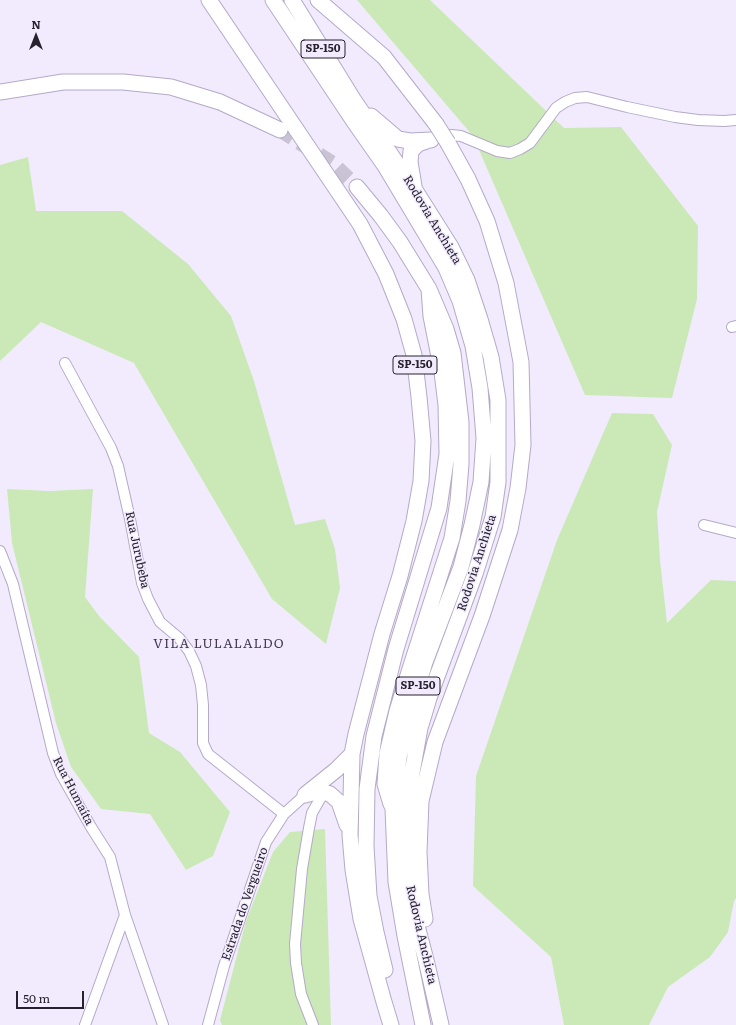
<!DOCTYPE html>
<meta charset="utf-8">
<style>
body{margin:0}
#map{position:relative;width:736px;height:1025px;overflow:hidden;background:#f2ebfe;font-family:Literata,serif}
canvas{display:block}
.north{position:absolute;left:16px;top:16px;width:40px;height:40px;-webkit-text-stroke:3px #f2ebfe;paint-order:stroke;rotate:0deg;font-size:11px;font-weight:700;line-height:16px;text-align:center;color:#26212d}
.north::after{content:'';display:block;margin:auto;width:14px;height:18px;background:#26212d;clip-path:polygon(50% 0,100% 100%,50% 72%,0 100%)}
.scale{position:absolute;left:16px;top:991px;width:68px;height:18px;box-sizing:border-box;border:2px solid #26212d;border-top:0;padding-left:5px;font-size:12px;line-height:14px;white-space:nowrap;color:#26212d;-webkit-text-stroke:3px #f2ebfe;paint-order:stroke}
</style>
<div id="map">
<canvas width="736" height="1025"></canvas>
<div class="north">N</div>
<div class="scale">50 m</div>
</div>
<script>
const context = document.querySelector('canvas').getContext('2d');
context.lineJoin = 'round';
function fill(path, color) {
  context.fillStyle = color;
  context.fill(path, 'evenodd');
}
function poly(rows) {
  const path = new Path2D();
  for (const r of rows) {
    path.moveTo(r[0], r[1]);
    for (let i = 2; i < r.length; i += 2) path.lineTo(r[i], r[i + 1]);
  }
  return path;
}
function stroke(path, color, width, dash) {
  context.strokeStyle = color;
  context.lineWidth = width;
  context.lineCap = dash ? 'butt' : 'round';
  context.setLineDash(dash || []);
  context.stroke(path);
}
function drawText(font, color, halo, rows, align = 'center') {
  context.font = font + ' Literata,serif';
  context.lineWidth = 3;
  context.setLineDash([]);
  context.textBaseline = 'middle';
  context.strokeStyle = halo;
  context.fillStyle = color;
  for (const [text, x, y, turn = 0] of rows) {
    context.save();
    context.translate(x, y);
    context.rotate((+turn || 0) * Math.PI / 180);
    context.textAlign = isNaN(turn) ? turn : align;
    if (halo) context.strokeText(text, 0, 0);
    context.fillText(text, 0, 0);
    context.restore();
  }
}
const green = poly([
 [357,0,430,0,564,128,621,127,698,226,697,299,672,398,585,395,473,136],
 [28,157,36,211,122,211,188,264,231,316,254,381,295,525,325,519,335,549,340,588,326,644,272,599,134,363,41,322,0,361,0,165],
 [612,413,653,414,672,445,657,512,660,560,667,623,711,580,736,581,736,898,734,901,728,932,710,957,668,987,649,1025,564,1025,551,957,473,886,476,776,557,540],
 [7,489,49,491,93,489,85,597,99,616,139,657,149,733,180,752,230,812,213,856,186,870,150,814,101,809,71,767,56,723,12,543],
 [325,829,331,1025,222,1025,220,1020,246,921,273,852,290,832]
]);
const highwayTunnel = poly([
 [280,130,332,163,357,187]
]);
const minor = poly([
 [439,138,451,135,461,136,497,151,510,153,520,149,530,143,556,108,565,102,575,98,587,97,627,107,675,117,698,120,724,121,736,120],
 [732,327,736,326],
 [65,363,111,448,118,466,130,519,142,583,148,599,160,622,179,638,189,651,196,666,201,685,203,705,203,743,208,754,284,814],
 [704,525,736,533],
 [0,551,13,584,53,753,61,774,91,827,110,857,125,915,163,1025],
 [85,1025,125,915],
 [208,1025,224,966,266,842,284,814,305,795],
 [313,1025,301,994,296,963,295,944,302,869,309,828,312,813,324,792]
]);
const highway = poly([
 [209,0,360,224,386,274,404,319,414,355,419,397,423,441,421,481,414,521,400,576,382,634,356,734,352,754,351,799,350,835,353,870,361,919,384,1002,391,1025],
 [273,0,355,123,385,166,446,268,460,301,473,346,480,388,484,438,481,482,472,525,461,567,425,662,416,693,399,757,393,809,396,882,405,936,423,1025],
 [292,0,353,99,415,190,451,247,467,280,480,319,491,357,498,400,498,482,493,517,475,574,429,698,420,728,410,784,406,824,406,851,408,879,412,907,426,960,441,1025],
 [318,0,384,57,436,124],
 [0,92,63,82,123,82,171,87,220,102,280,130],
 [371,116,398,139,410,141,431,140],
 [414,186,410,162,411,151,418,144,427,141],
 [357,187,381,216,400,242,429,289,446,329,453,353,461,422,461,464,458,501,452,538,409,672,397,711,387,754,385,784,391,804],
 [306,794,336,770,352,754],
 [305,795,320,791,330,794,339,802,347,825],
 [425,919,421,894,419,852,421,801,435,742,482,616,510,530,518,488,523,445,521,362,506,283,487,221,468,179,448,143],
 [385,970,376,932,369,896,366,846,367,789,374,736,396,649,439,508,447,454,446,405,442,372,431,316,429,289]
]);
const highwayBridge = poly([
 [436,124,448,143]
]);
const shields = [
 [323,49,44],
 [415,365,44],
 [418,686,44]
];
const shieldNames = [
 ["SP-150",323,49],
 ["SP-150",415,365],
 ["SP-150",418,686]
];
const streetNames = [
 ["Rodovia Anchieta",432,220,59],
 ["Rua Jurubeba",137,550,78],
 ["Rodovia Anchieta",477,563,-72],
 ["Rua Humaíta",73,791,63],
 ["Estrada do Vergueiro",245,904,-71],
 ["Rodovia Anchieta",421,935,77]
];
const neighbourhoodNames = [
 ["VILA LULALALDO",219,644]
];
fill(green, '#cae9b7');
stroke(highwayTunnel, '#c9c3d4', 15, [15, 8]);
stroke(minor, '#b5a9c7', 12);
stroke(highway, '#b5a9c7', 17);
stroke(minor, '#fff', 10);
stroke(highway, '#fff', 15);
stroke(highwayBridge, '#b5a9c7', 17, []);
stroke(highwayBridge, '#fff', 15);
for (const [x, y, w] of shields) {
  const box = new Path2D();
  box.roundRect(x - w / 2, y - 9, w, 18, 3);
  context.fillStyle = '#f2ebfe';
  context.fill(box);
  stroke(box, '#26212d', 1);
}
drawText('bold 11px', '#26212d', null, shieldNames);
drawText('12px', '#26212d', '#f2ebfe', streetNames);
context.letterSpacing = '1px';
drawText('13px', '#463c55', '#f2ebfe', neighbourhoodNames);
context.letterSpacing = '0px';
</script>
